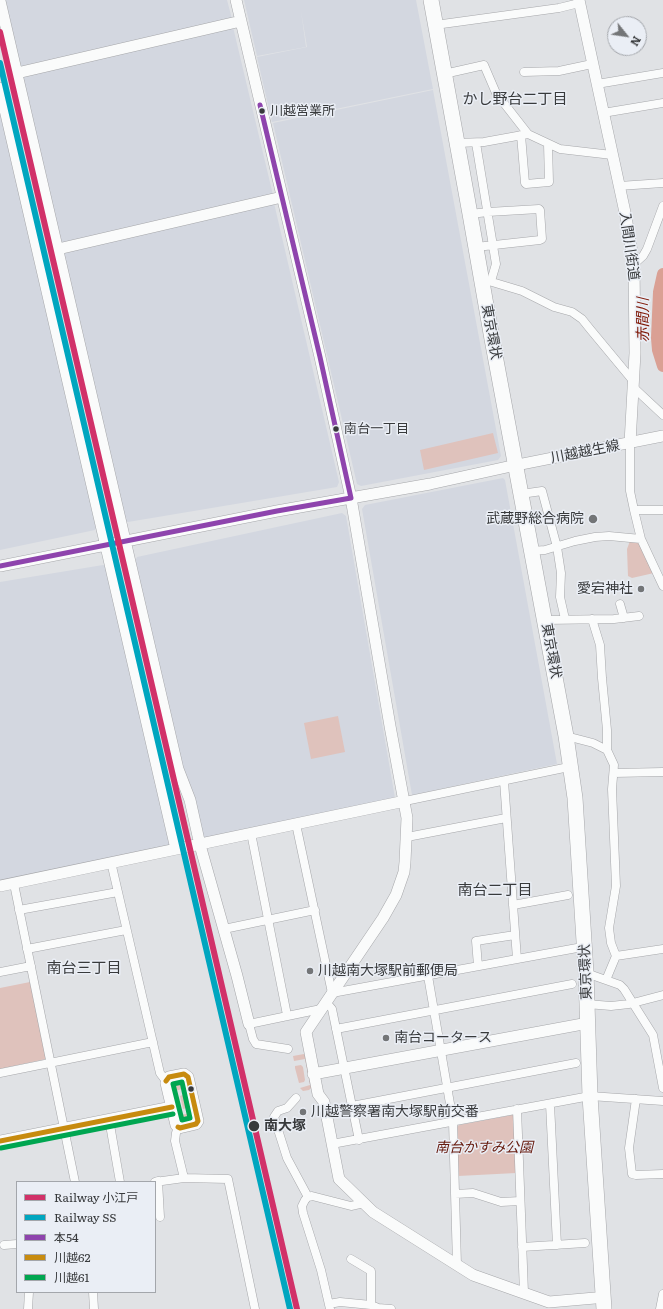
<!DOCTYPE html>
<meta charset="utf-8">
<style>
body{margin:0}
#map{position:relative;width:663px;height:1309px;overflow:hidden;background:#e0e2e5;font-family:Literata,"Noto Sans JP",serif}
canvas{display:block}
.legend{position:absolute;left:16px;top:1181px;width:140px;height:112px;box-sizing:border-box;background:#eaeef5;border:1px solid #a3a6ab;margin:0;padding:5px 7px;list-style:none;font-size:12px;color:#383a3c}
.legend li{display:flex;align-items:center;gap:8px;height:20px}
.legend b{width:20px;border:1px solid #a3a6ab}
.north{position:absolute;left:607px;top:16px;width:40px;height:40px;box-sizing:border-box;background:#eaeef5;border:1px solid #a3a6ab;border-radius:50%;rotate:120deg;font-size:11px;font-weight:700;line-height:16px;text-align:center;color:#383a3c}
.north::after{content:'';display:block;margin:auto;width:14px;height:18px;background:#737577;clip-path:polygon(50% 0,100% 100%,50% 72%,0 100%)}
</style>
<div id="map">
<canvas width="663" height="1309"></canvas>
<ul class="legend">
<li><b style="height:5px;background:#d13169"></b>Railway 小江戸</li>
<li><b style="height:5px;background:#00a6bf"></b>Railway SS</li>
<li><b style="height:5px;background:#8e44ad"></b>本54</li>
<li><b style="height:5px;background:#c78b0f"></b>川越62</li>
<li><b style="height:5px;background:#00a651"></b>川越61</li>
</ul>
<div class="north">N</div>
</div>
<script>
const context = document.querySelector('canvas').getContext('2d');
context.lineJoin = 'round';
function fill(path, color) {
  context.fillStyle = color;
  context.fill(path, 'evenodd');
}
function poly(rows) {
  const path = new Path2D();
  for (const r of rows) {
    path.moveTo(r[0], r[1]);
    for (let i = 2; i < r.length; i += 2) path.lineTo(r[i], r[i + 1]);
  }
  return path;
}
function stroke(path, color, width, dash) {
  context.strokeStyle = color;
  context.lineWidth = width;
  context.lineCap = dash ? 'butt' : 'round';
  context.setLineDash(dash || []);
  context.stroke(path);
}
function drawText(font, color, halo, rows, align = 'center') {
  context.font = font + ' Literata,"Noto Sans JP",serif';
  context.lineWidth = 3;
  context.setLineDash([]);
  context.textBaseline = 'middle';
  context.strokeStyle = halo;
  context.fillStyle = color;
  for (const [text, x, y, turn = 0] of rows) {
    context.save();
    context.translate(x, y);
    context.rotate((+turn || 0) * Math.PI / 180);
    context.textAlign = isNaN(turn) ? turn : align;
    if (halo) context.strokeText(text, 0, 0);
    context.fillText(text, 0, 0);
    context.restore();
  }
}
const built = poly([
 [3,0,227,0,232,19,22,68,19,66],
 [244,0,416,0,433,89,272,122,257,57,307,47,301,11,306,47,257,56],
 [233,27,273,195,62,243,59,242,22,78,23,76],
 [433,90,501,456,498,460,361,486,357,484,273,123],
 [0,107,97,526,95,530,0,550],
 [274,203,339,482,337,487,128,522,125,521,63,256,65,252],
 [503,478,505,480,557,764,412,795,362,509,365,505],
 [342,513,346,516,395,798,205,838,203,836,184,775,135,562,137,557],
 [103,565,107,566,170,846,0,881,0,582]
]);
const green = poly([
 [493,433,498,453,424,470,420,450],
 [630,541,639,541,654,573,632,578,628,576,627,549],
 [338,716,345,752,311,759,304,723],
 [30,982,46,1059,0,1069,0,988],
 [304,1054,306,1055,312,1087,309,1090,303,1091,300,1088,310,1085,305,1059,294,1061,293,1056],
 [301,1065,303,1067,305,1080,304,1082,299,1083,295,1068,295,1066],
 [182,1082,184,1083,186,1088,175,1091,180,1115,191,1113,192,1118,183,1121,180,1120,173,1088,173,1085],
 [187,1093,190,1107,183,1109,180,1096],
 [512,1115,514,1116,516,1173,458,1176,456,1128,459,1125]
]);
const river = poly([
 [663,274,659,292,657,338,658,350,663,366]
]);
const street = poly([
 [435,25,559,8,579,3],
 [524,72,559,71,592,64],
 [444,74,484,65,496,93,528,134],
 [597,84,663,73],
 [603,113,663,103],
 [521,135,525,183,526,184,549,182,548,144],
 [457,143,484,142,528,134,560,149,612,155],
 [476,143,496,264,491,281],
 [619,186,663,183],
 [470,214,488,212,539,209,540,210,542,239,540,240,476,247],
 [634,264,643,256,647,249,663,206],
 [482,279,522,291,554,307,572,312,582,319,590,329,634,382],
 [633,387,663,415],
 [630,443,630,491,634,510,641,539,663,586],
 [521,494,542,491,557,547,561,573,560,597,565,619],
 [634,510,663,510],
 [532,551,545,550,575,541,595,537,609,536,641,539],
 [620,604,624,618],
 [592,619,600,645,602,678,607,730,607,750],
 [545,620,614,619,639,616],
 [566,736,593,743,607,750,614,765,612,789,616,886,609,928,611,943,616,956,606,980],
 [614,773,663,772],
 [504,781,517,959],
 [405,801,564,768],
 [296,824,332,993,577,948],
 [251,833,287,1015],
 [407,837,506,818],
 [111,862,160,1073,166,1081],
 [14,884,75,1182],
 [513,905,568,895],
 [19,910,118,892],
 [224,929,315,910],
 [27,949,126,930],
 [616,956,663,949],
 [478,966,476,941,515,935],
 [0,972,31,966],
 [586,973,620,985,624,989,653,1035,663,1088],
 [428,976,453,1121,457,1265],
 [326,1002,332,1009,359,1140],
 [587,1004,611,1006,629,1004,663,995],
 [336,1029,572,984],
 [288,1049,256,1044,253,1039,249,1024,321,1009],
 [0,1073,153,1042],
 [296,1098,287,1108,278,1111,274,1117,287,1158,308,1197],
 [636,1099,629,1148,632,1174,636,1175,663,1174],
 [550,1104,557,1245],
 [352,1106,576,1063],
 [517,1109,524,1293],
 [109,1119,120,1182],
 [178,1127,176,1133,175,1141,184,1178],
 [332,1144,590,1096,663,1101],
 [158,1181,160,1217],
 [155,1182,184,1178,228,1179,255,1309],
 [455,1194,473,1193,501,1202,520,1201],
 [4,1245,17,1244],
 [522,1247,585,1243],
 [351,1259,371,1271,371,1305],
 [93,1292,94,1309],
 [329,1304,340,1302,371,1305,378,1308,391,1309],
 [28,1309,29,1292],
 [330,1309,321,1270,303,1213,302,1206,305,1200,308,1197,312,1196,351,1206,364,1203],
 [660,1309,663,1294]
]);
const secondary = poly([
 [236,0,320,357,351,498,390,726,407,818,405,862,404,872,396,895,383,918,306,1032,318,1094,324,1102,339,1179,373,1212,473,1275,549,1302,595,1298],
 [579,0,626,217,634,264,635,353,630,443],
 [0,1,178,769,190,800,200,845,237,976,249,1024],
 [17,73,241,21],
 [0,88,176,849],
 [58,249,282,197],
 [0,566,277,511,430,484,507,467,663,436],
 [0,886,405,801],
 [184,1074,188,1077,198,1121,196,1124,179,1128,176,1125,166,1083,169,1077,184,1074],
 [313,1074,588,1023],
 [0,1141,172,1107]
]);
const highway = poly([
 [431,0,470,214,492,339,566,736,575,798,586,973,590,1096,604,1309]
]);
const bus1 = poly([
 [260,105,320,357,351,498],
 [0,566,277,511,351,498]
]);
const bus2 = poly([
 [166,1081,169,1077,184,1074,188,1077,198,1121,196,1124,180,1128,178,1127],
 [0,1141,172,1107]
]);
const bus3 = poly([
 [182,1082,190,1118,182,1120,173,1084,182,1082],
 [1,1148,173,1114]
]);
const rail1 = poly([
 [0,32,297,1309]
]);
const rail2 = poly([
 [0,63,290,1309]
]);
const markers = [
 [262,111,3.5,"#383a3c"],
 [336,429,3.5,"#383a3c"],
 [593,519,5,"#737577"],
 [641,589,4,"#737577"],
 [310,971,4,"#737577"],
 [386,1038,4,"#737577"],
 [191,1089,3.5,"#383a3c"],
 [303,1112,4,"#737577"],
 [254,1126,6,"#383a3c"]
];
const busNames = [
 ["川越営業所",270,111],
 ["南台一丁目",344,429]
];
const streetNames = [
 ["入間川街道",629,246,82],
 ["東京環状",491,332,80],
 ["川越越生線",585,452,-11],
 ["東京環状",551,651,80],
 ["東京環状",586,972,-92]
];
const poiNames = [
 ["武蔵野総合病院",584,519,"right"],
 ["愛宕神社",633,589,"right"],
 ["川越南大塚駅前郵便局",318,971],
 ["南台コータース",394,1038],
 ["川越警察署南大塚駅前交番",311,1112]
];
const stopNames = [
 ["南大塚",264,1126]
];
const parkNames = [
 ["南台かすみ公園",484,1148]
];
const neighbourhoodNames = [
 ["かし野台二丁目",515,100],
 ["南台二丁目",495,891],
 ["南台三丁目",84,969]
];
const waterNames = [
 ["赤間川",644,320,-90]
];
fill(built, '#d3d7e0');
fill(green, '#dfc2bc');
stroke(river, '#daa094', 12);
stroke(street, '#a6a7aa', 9);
stroke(secondary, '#a6a7aa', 12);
stroke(highway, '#a6a7aa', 16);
stroke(street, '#fafbfb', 8);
stroke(secondary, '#fafbfb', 11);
stroke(highway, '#fafbfb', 15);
stroke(bus1, '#8e44ad', 5);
stroke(bus2, '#c78b0f', 5);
stroke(bus3, '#00a651', 5);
stroke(rail1, '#d13169', 6);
stroke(rail2, '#00a6bf', 6);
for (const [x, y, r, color] of markers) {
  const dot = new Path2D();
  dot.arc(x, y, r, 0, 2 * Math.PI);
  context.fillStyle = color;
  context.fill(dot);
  stroke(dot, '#eaeef5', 1.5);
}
drawText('13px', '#383a3c', '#eaeef5', busNames, 'left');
drawText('14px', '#383a3c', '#eaeef5', streetNames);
drawText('14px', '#383a3c', '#eaeef5', poiNames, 'left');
drawText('bold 14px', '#383a3c', '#eaeef5', stopNames, 'left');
drawText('italic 14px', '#66190c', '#eaeef5', parkNames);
drawText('15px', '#383a3c', '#eaeef5', neighbourhoodNames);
drawText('italic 15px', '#7f1806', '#eaeef5', waterNames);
</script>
